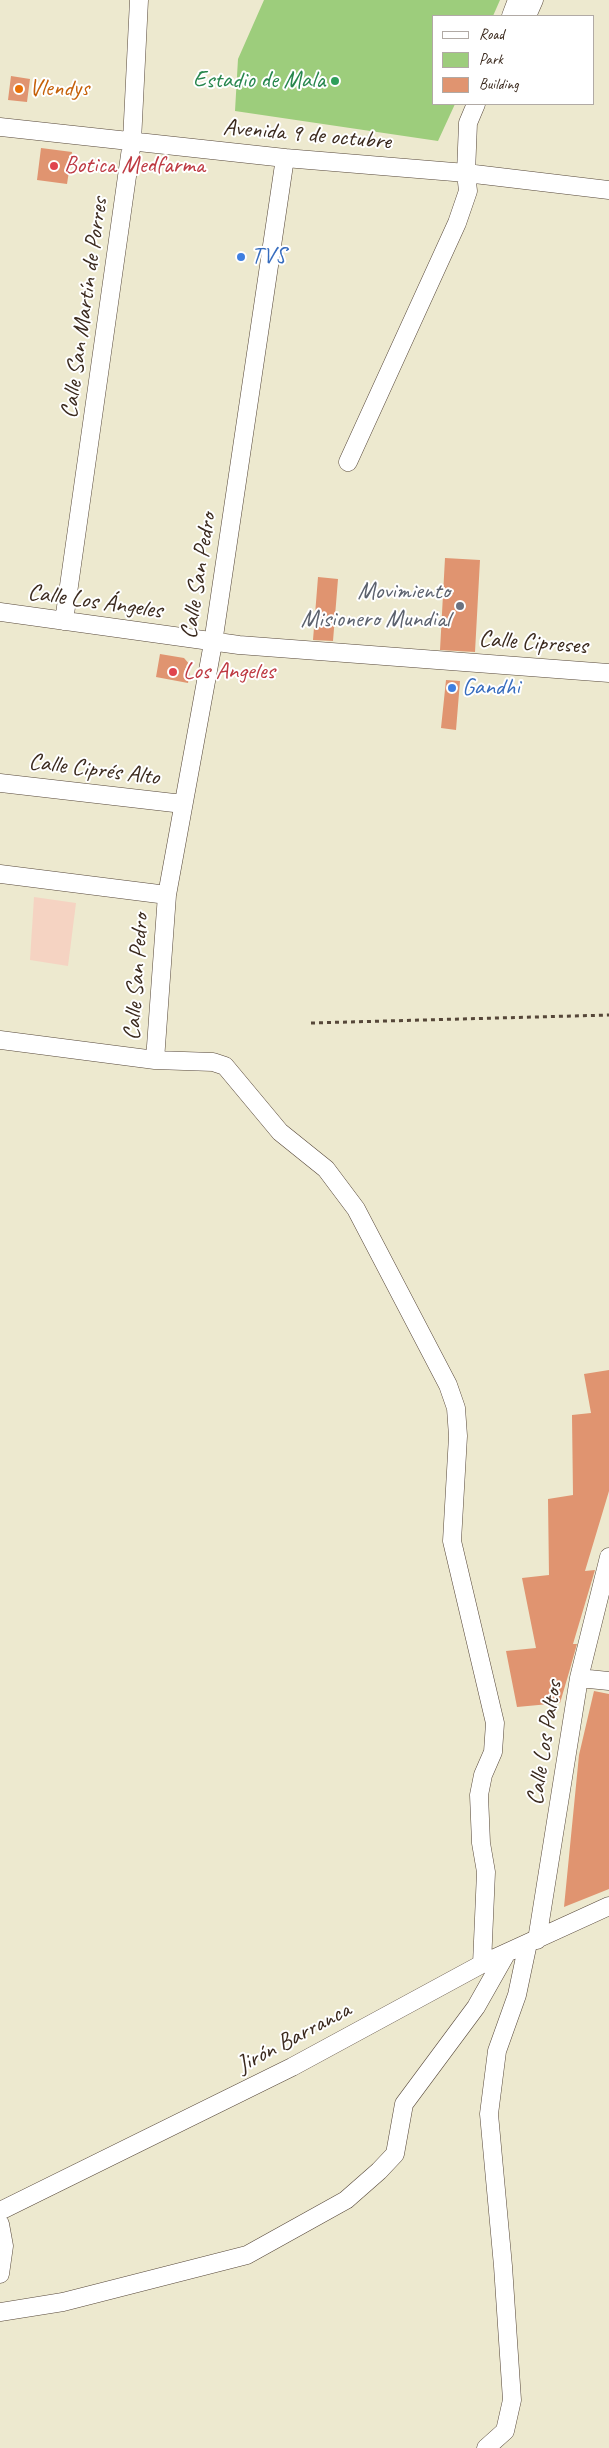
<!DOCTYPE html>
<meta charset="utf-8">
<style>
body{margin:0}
#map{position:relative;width:609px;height:2448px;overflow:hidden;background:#ede9cf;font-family:Caveat,sans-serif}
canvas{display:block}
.legend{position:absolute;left:432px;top:15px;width:162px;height:90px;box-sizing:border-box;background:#fff;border:1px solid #b1aaa5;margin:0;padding:6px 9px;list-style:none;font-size:15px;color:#3b2a1e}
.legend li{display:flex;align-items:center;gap:10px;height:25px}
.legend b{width:25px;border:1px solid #b1aaa5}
</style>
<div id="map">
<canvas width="609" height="2448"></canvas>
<ul class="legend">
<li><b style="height:6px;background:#fff"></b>Road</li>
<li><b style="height:14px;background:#9dcd7c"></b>Park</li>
<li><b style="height:14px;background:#e09470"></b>Building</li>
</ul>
</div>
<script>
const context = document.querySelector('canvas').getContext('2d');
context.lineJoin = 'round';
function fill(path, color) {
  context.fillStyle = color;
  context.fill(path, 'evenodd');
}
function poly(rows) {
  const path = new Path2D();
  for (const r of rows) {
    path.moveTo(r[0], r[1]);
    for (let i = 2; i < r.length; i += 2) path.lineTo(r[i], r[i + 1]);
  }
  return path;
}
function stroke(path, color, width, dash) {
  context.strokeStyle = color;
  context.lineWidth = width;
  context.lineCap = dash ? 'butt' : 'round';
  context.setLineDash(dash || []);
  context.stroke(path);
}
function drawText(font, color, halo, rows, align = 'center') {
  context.font = font + ' Caveat,sans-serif';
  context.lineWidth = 4;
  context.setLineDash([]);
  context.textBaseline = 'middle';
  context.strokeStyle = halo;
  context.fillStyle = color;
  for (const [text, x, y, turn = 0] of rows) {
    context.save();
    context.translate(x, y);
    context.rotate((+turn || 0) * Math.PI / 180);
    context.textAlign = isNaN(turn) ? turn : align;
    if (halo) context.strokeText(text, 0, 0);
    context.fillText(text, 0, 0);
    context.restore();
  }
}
const built = poly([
 [34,897,76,903,68,966,30,960]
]);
const green = poly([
 [264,0,500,0,493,16,433,16,433,104,455,104,438,141,235,111,238,59]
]);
const building = poly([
 [11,76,30,79,27,102,8,100],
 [41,148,72,152,67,184,37,180],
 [445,558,480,560,475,652,440,650],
 [318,577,338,579,333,641,313,640],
 [160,654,184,658,191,666,188,683,156,677],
 [446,680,460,681,456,730,441,728],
 [609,1370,609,1491,585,1571,595,1570,573,1644,577,1644,570,1669,560,1703,517,1707,506,1651,536,1648,522,1578,549,1575,548,1499,573,1495,572,1415,591,1413,584,1374],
 [594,1691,609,1694,609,1889,564,1907,579,1755]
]);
const path = poly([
 [311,1023,609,1015]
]);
const minor = poly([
 [511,16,517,0],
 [527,16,534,0],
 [0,127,285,158,466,173,609,190],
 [348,462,457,223,468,191,466,173,468,123,476,104],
 [0,612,239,645,609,673],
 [64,621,132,141,139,0],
 [0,783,183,804],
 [0,874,167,895],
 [0,1040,155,1060,213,1062,225,1066,280,1132,326,1169,356,1209,448,1385,456,1408,458,1436,452,1541,495,1723,493,1752,483,1775,479,1795,481,1843,486,1872,482,1964],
 [155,1060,167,895,213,643,285,158],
 [579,1678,609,1681],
 [537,1940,579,1678,609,1557],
 [0,2211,292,2067,482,1964,609,1906],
 [0,2224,4,2246,0,2274],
 [0,2312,63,2302,247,2255,346,2200,379,2171,395,2154,404,2104,476,2007,506,1954],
 [486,2448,505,2431,512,2400,503,2266,489,2114,497,2051,517,1995,528,1943]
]);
const markers = [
 [335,81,5,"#2e9e5b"],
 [19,89,5,"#e8710a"],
 [54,166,5,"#e0444e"],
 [241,257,5,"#3f7fe0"],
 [460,606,5,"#6b7280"],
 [173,672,5,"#e0444e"],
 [452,688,5,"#3f7fe0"]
];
const leisureNames = [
 ["Estadio de Mala",325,81]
];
const foodNames = [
 ["Vlendys",29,89]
];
const streetNames = [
 ["Avenida 9 de octubre",307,135,5],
 ["Calle San Martín de Porres",85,308,-82],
 ["Calle San Pedro",199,576,-81],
 ["Calle Los Ángeles",95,602,8],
 ["Calle Cipreses",533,643,4],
 ["Calle Ciprés Alto",94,770,7],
 ["Calle San Pedro",137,977,-86],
 ["Calle Los Paltos",545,1743,-81],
 ["Jirón Barranca",294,2038,-28]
];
const healthNames = [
 ["Botica Medfarma",64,166],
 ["Los Angeles",183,672]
];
const shopNames = [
 ["TVS",251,257],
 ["Gandhi",462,688]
];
const worshipNames = [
 ["Movimiento",450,592],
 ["Misionero Mundial",450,620]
];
fill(built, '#f5d3c2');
fill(green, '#9dcd7c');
fill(building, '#e09470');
stroke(minor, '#564739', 19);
stroke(path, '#564739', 3, [4, 4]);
stroke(minor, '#fff', 18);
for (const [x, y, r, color] of markers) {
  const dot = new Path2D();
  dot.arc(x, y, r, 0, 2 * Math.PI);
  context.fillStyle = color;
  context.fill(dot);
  stroke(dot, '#fff', 2);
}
drawText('24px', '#27864d', '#fff', leisureNames, 'right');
drawText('24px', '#c56008', '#fff', foodNames, 'left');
drawText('24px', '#3b2a1e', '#fff', streetNames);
drawText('24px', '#be3a42', '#fff', healthNames, 'left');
drawText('24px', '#366cbe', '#fff', shopNames, 'left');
drawText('24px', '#5b616d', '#fff', worshipNames, 'right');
</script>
